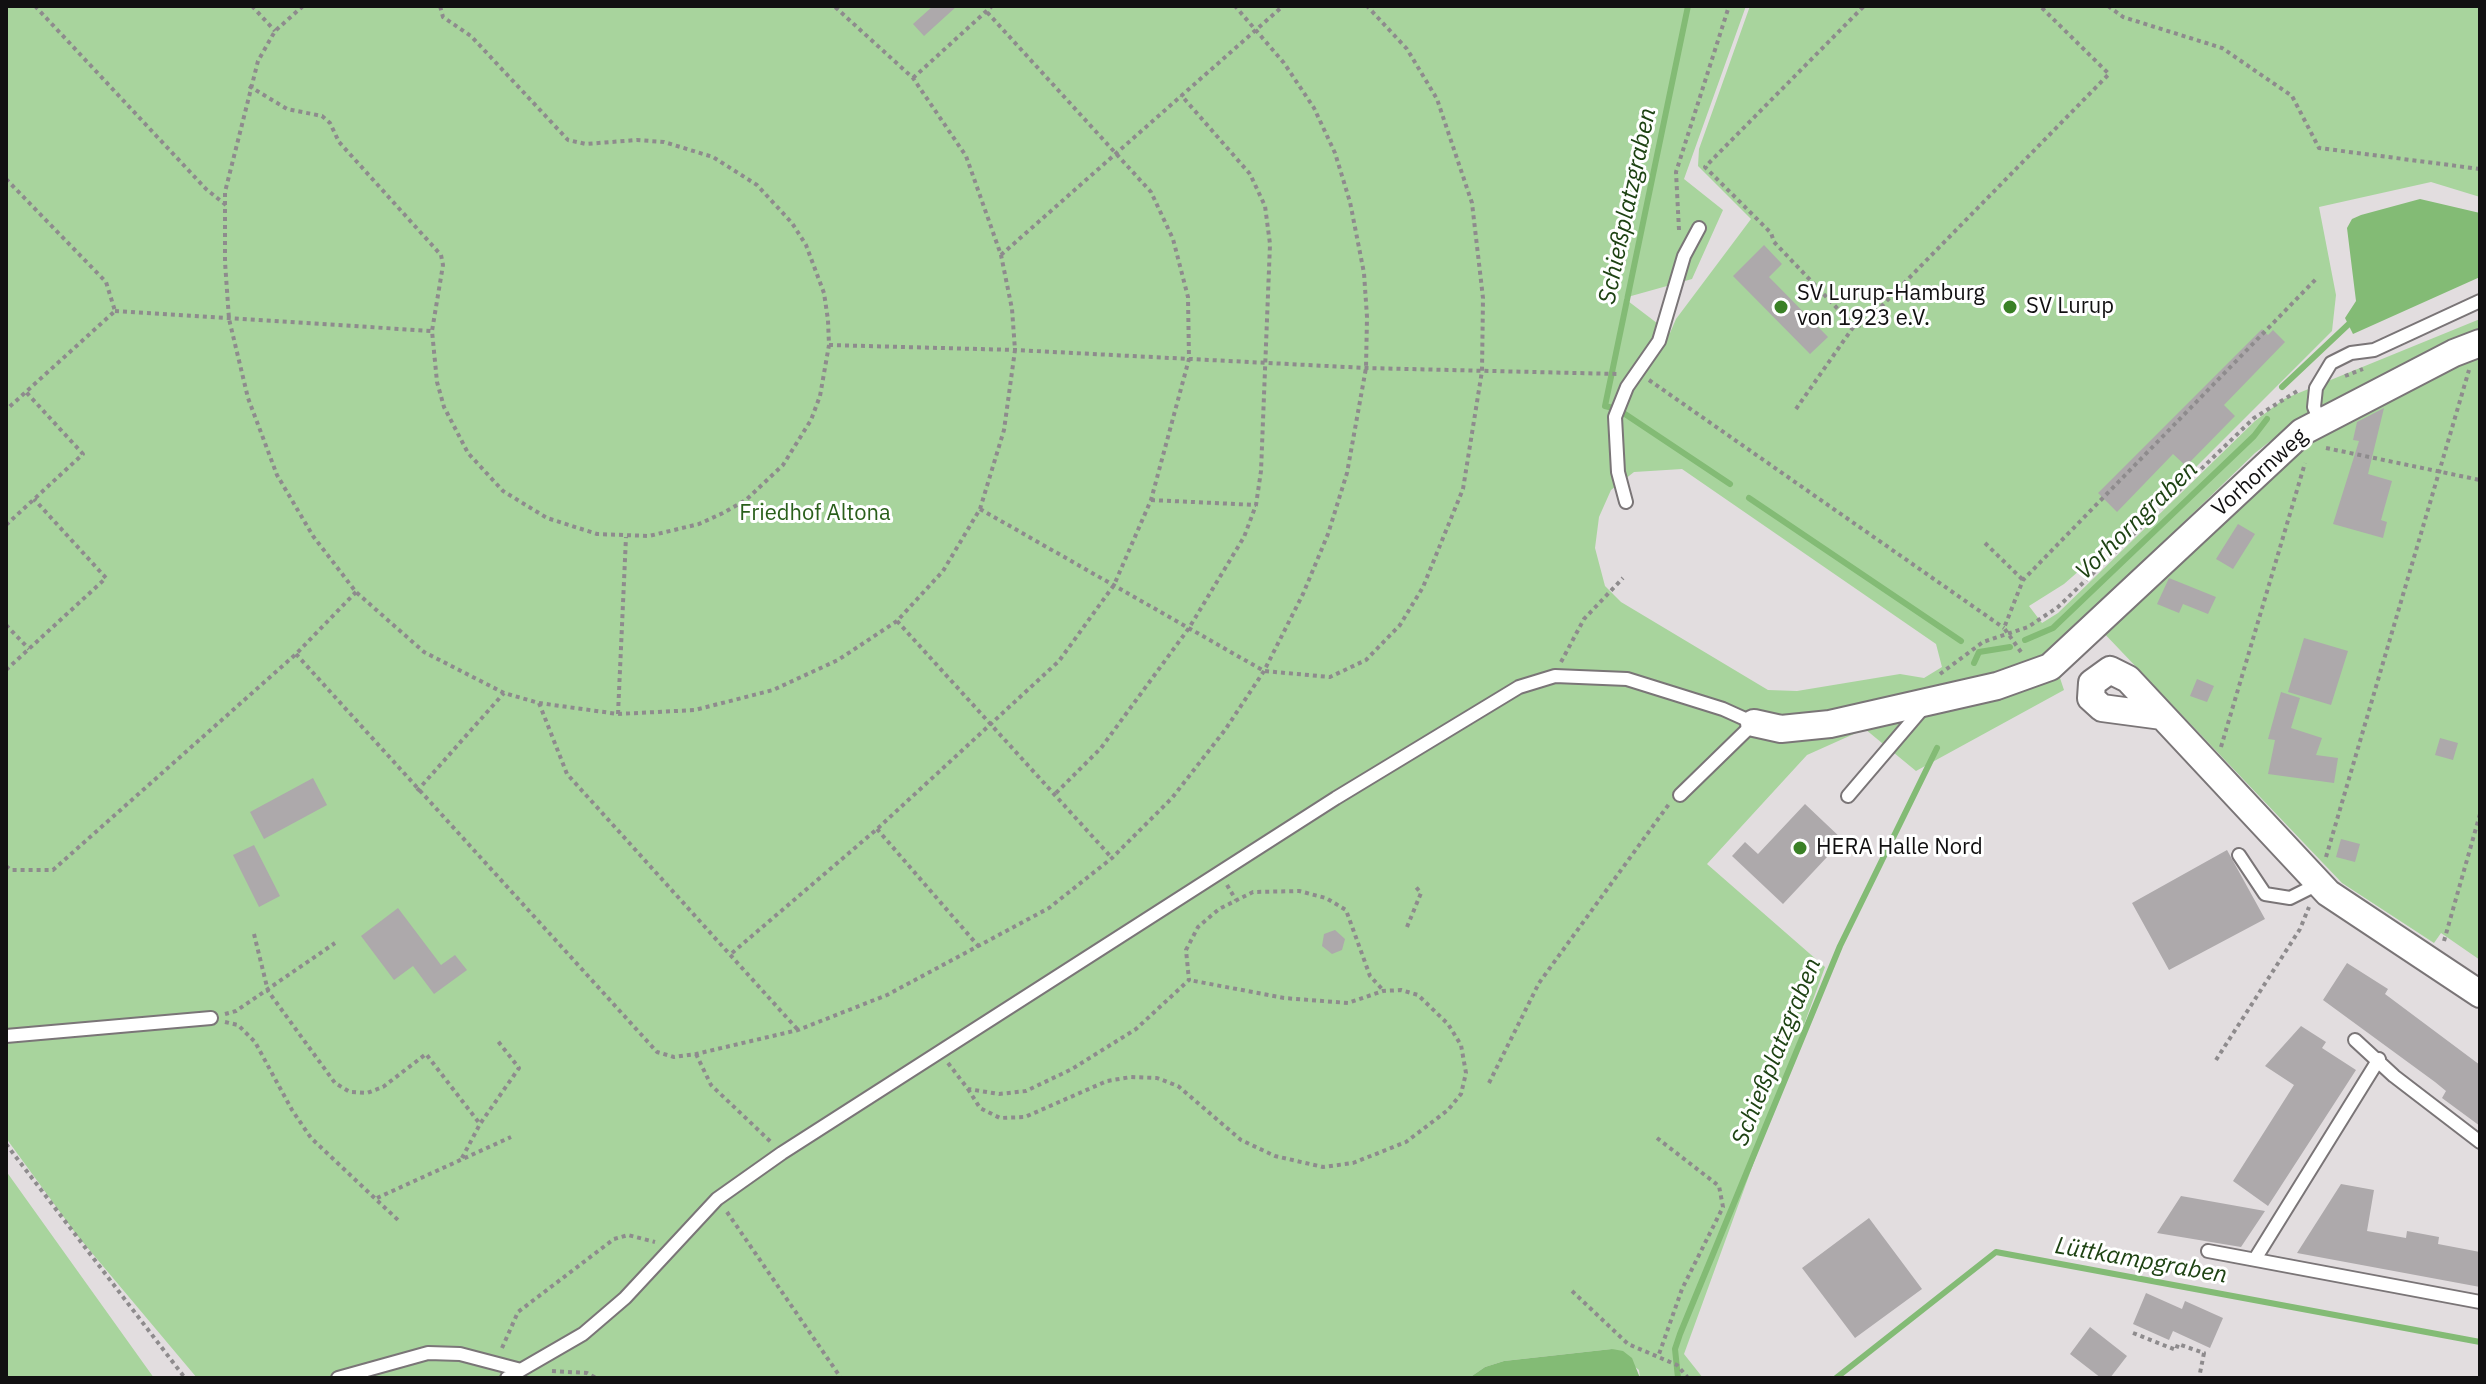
<!DOCTYPE html>
<meta charset="utf-8">
<style>
body{margin:0}
#map{position:relative;width:2486px;height:1384px;overflow:hidden;background:#e2dddf;font-family:"IBM Plex Sans",sans-serif}
canvas{display:block}
.frame{position:absolute;inset:0;border:8px solid #111011;pointer-events:none}
</style>
<div id="map">
<canvas width="2486" height="1384"></canvas>
<div class="frame"></div>
</div>
<script>
const context = document.querySelector('canvas').getContext('2d');
context.lineJoin = 'round';
function fill(path, color) {
  context.fillStyle = color;
  context.fill(path, 'evenodd');
}
function poly(rows) {
  const path = new Path2D();
  for (const r of rows) {
    path.moveTo(r[0], r[1]);
    for (let i = 2; i < r.length; i += 2) path.lineTo(r[i], r[i + 1]);
  }
  return path;
}
function stroke(path, color, width, dash) {
  context.strokeStyle = color;
  context.lineWidth = width;
  context.lineCap = dash ? 'butt' : 'round';
  context.setLineDash(dash || []);
  context.stroke(path);
}
function drawText(font, color, halo, rows, align = 'center') {
  context.font = font + ' "IBM Plex Sans",sans-serif';
  context.lineWidth = 6;
  context.setLineDash([]);
  context.textBaseline = 'middle';
  context.strokeStyle = halo;
  context.fillStyle = color;
  for (const [text, x, y, turn = 0] of rows) {
    context.save();
    context.translate(x, y);
    context.rotate((+turn || 0) * Math.PI / 180);
    context.textAlign = isNaN(turn) ? turn : align;
    if (halo) context.strokeText(text, 0, 0);
    context.fillText(text, 0, 0);
    context.restore();
  }
}
const green = poly([
 [6,6,1746,6,1684,179,1723,210,1692,279,1624,298,1670,333,1676,319,1751,219,1698,166,1699,149,1750,6,2480,6,2480,197,2431,182,2319,207,2336,295,2332,331,2185,478,2064,584,2029,606,2042,623,2058,613,2255,421,2284,399,2480,319,2480,332,2295,422,2255,453,2051,651,2064,690,1916,771,1865,729,1807,755,1707,864,1825,967,1684,1354,1703,1378,1640,1378,1639,1370,1612,1349,1504,1361,1485,1367,1469,1378,197,1378,76,1234,6,1138],
 [1682,469,1936,644,1942,667,1924,678,1900,674,1797,691,1768,690,1621,602,1605,586,1595,548,1599,517,1611,490,1634,472],
 [2480,353,2480,960,2441,933,2434,943,2342,883,2100,629,2306,433],
 [6,1171,154,1378,6,1378]
]);
const water = poly([
 [2420,199,2480,213,2480,277,2353,334,2345,318,2356,301,2347,228,2352,219,2361,215],
 [1612,1349,1623,1351,1632,1358,1640,1378,1469,1378,1485,1367,1504,1361]
]);
const stream = poly([
 [2282,387,2352,321],
 [1613,408,1605,406,1688,6],
 [1622,412,1730,484],
 [1749,498,1961,641],
 [2025,640,2053,628,2254,436,2267,419],
 [1974,663,1979,652,2010,647],
 [1678,1378,1675,1349,1680,1334,1840,946,1937,748],
 [1836,1378,1996,1252,2480,1342]
]);
const building = poly([
 [933,6,957,6,924,36,913,24],
 [1764,245,1782,264,1769,277,1828,337,1810,354,1733,276],
 [2262,329,2268,335,2273,330,2285,342,2224,405,2235,416,2186,466,2173,454,2117,512,2098,493],
 [2384,408,2368,474,2392,481,2381,520,2387,522,2383,538,2333,524,2359,441,2353,440,2357,422],
 [2238,524,2255,534,2233,569,2216,559],
 [2169,578,2216,597,2208,614,2183,604,2179,613,2157,604],
 [2304,638,2348,651,2331,705,2288,692],
 [2197,679,2214,686,2207,702,2190,696],
 [2281,692,2300,698,2291,728,2322,738,2316,755,2338,758,2334,783,2268,774,2275,740,2268,739],
 [2440,738,2458,743,2453,760,2435,755],
 [313,778,327,805,264,839,250,812],
 [1805,804,1843,840,1783,904,1732,856,1745,842,1758,854],
 [2341,839,2360,844,2355,862,2336,857],
 [254,845,280,896,259,907,233,855],
 [2227,850,2265,919,2169,970,2132,903],
 [398,908,441,965,455,955,467,970,434,994,413,966,394,980,361,936],
 [1335,930,1345,939,1342,950,1332,954,1322,946,1324,934],
 [2347,963,2388,989,2385,994,2480,1065,2480,1126,2442,1098,2446,1091,2435,1082,2323,1000],
 [2301,1026,2326,1042,2322,1048,2356,1070,2268,1206,2233,1181,2294,1085,2265,1066],
 [2341,1184,2374,1190,2367,1231,2406,1238,2407,1231,2439,1237,2438,1244,2480,1252,2480,1287,2297,1253],
 [2181,1196,2265,1211,2241,1247,2157,1233],
 [1869,1218,1922,1289,1855,1338,1802,1268],
 [2146,1293,2182,1309,2185,1301,2223,1318,2210,1348,2173,1331,2169,1340,2133,1324],
 [2090,1327,2127,1356,2110,1378,2101,1378,2070,1354]
]);
const path = poly([
 [35,6,206,189,226,205],
 [252,6,275,31],
 [303,6,275,31,258,61,225,192,225,262,229,319,248,398,277,475,313,536,356,592,424,652,504,693,539,703,618,714,695,710,773,690,838,660,897,621,943,571,980,509,1004,430,1015,350,1012,309,1001,255,966,156,913,78,834,6],
 [2108,6,2123,17,2222,48,2292,96,2319,148,2480,169],
 [913,78,992,6],
 [249,86,287,109,322,116,330,123,339,142,441,255,443,265,432,331,437,382,444,407,468,453,503,491,547,518,597,534,649,536,699,524,723,513,746,500,783,465,811,420,820,396,829,345,828,320,824,293,806,245,792,223,757,185,713,157,664,142,637,140,586,144,568,140,471,36,443,17,440,6],
 [6,179,106,282,115,311,6,410],
 [1679,230,1676,172,1729,6],
 [1001,255,1283,6],
 [115,311,432,331],
 [1854,326,1774,242,1771,233,1705,167,1864,6],
 [829,345,1015,350,1366,368,1618,374],
 [2345,376,2363,369],
 [1649,380,2004,628],
 [1796,409,1854,326,1863,325,2109,74,2040,6],
 [2326,448,2480,480],
 [1151,500,1256,505],
 [980,509,1264,671,1330,677,1366,660,1400,625,1423,587,1463,489,1482,371,1483,298,1472,203,1437,99,1407,49,1367,6],
 [6,525,83,454,26,392],
 [1985,543,2023,580],
 [897,621,1112,858],
 [6,625,29,649],
 [2021,652,2004,628,2023,580,2316,279],
 [296,654,657,1052,674,1057,696,1054,798,1030,887,995,1049,908,1112,858,1172,798,1225,730,1264,671,1303,594,1328,534,1347,473,1366,368,1367,317,1364,273,1350,202,1335,153,1314,108,1284,63,1235,6],
 [1561,662,1584,619,1623,578],
 [6,670,106,578,34,499],
 [1940,674,1983,642,2028,627,2058,607,2254,418,2299,390],
 [539,703,567,774,798,1030],
 [618,714,626,537],
 [2221,747,2305,463],
 [417,791,504,693],
 [1056,793,1101,748,1189,628,1244,537,1256,505,1261,471,1270,244,1265,206,1250,174,1181,95],
 [877,829,980,948],
 [2326,857,2469,370],
 [6,866,11,870,53,870,296,654,356,592],
 [1227,885,1236,900],
 [1407,927,1421,893,1415,886],
 [254,934,268,991,335,1083,350,1092,367,1093,383,1087,426,1054,480,1124],
 [2444,941,2480,814],
 [732,953,877,829,1059,661,1114,585,1151,500,1189,359,1188,297,1173,239,1151,192,986,11],
 [225,1014,236,1011,335,943],
 [225,1022,238,1025,255,1042,292,1110,311,1138,399,1221],
 [696,1054,711,1085,772,1143],
 [2216,1060,2300,929,2309,907],
 [948,1063,968,1089,999,1094,1026,1091,1072,1069,1136,1029,1189,980,1186,950,1198,927,1219,909,1253,892,1299,891,1326,898,1346,910,1370,976,1383,990],
 [1489,1083,1539,983,1669,804],
 [968,1089,980,1108,1000,1118,1025,1117,1107,1081,1131,1077,1157,1078,1178,1086,1241,1140,1275,1156,1323,1167,1353,1163,1406,1142,1448,1110,1461,1094,1466,1073,1461,1045,1448,1024,1418,995,1401,990,1383,991,1348,1003,1284,998,1189,980],
 [1657,1138,1719,1186,1723,1207,1682,1289,1658,1357],
 [6,1144,185,1378],
 [462,1158,480,1124,519,1068,497,1040],
 [377,1198,511,1137],
 [727,1212,841,1378],
 [1572,1291,1628,1344,1677,1365,1688,1378],
 [2133,1333,2176,1350,2178,1344,2204,1353,2199,1378],
 [502,1348,518,1312,614,1239,628,1235,655,1242],
 [552,1371,587,1373,596,1378]
]);
const service = poly([
 [2320,421,2314,407,2316,388,2331,363,2351,353,2374,350,2480,301],
 [1626,502,1618,472,1615,417,1627,387,1659,341,1684,256,1699,228],
 [1848,796,1923,708],
 [2239,855,2265,894,2290,898,2318,884],
 [6,1036,211,1018],
 [2355,1040,2394,1076,2480,1142],
 [2208,1251,2480,1302],
 [2255,1259,2379,1059],
 [338,1378,428,1353,460,1354,521,1370],
 [507,1378,583,1334,625,1298,717,1199,782,1153,1336,798,1519,687,1555,676,1627,679,1723,709,1754,723,1680,795]
]);
const minor = poly([
 [2162,716,2102,708,2091,698,2092,683,2110,670,2128,679,2328,893,2480,994],
 [1754,723,1781,729,1830,724,1997,686,2050,667,2302,432,2454,353,2480,343]
]);
const markers = [
 [1781,307,8,"#3a8126"],
 [2010,307,8,"#3a8126"],
 [1800,848,8,"#3a8126"]
];
const poiNames = [
 ["SV Lurup-Hamburg",1797,294],
 ["von 1923 e.V.",1797,319],
 ["SV Lurup",2026,307],
 ["HERA Halle Nord",1816,848]
];
const streetNames = [
 ["Vorhornweg",2260,473,-42]
];
const parkNames = [
 ["Friedhof Altona",815,514]
];
const waterNames = [
 ["Schießplatzgraben",1628,206,-78],
 ["Vorhorngraben",2137,521,-44],
 ["Schießplatzgraben",1777,1052,-68],
 ["Lüttkampgraben",2141,1261,10]
];
fill(green, '#a8d49d');
fill(water, '#83bb75');
stroke(stream, '#83bb75', 6);
fill(building, '#ada9ab');
stroke(service, '#7a7577', 16);
stroke(minor, '#7a7577', 30);
stroke(path, '#8e8b8d', 4, [4, 4]);
stroke(service, '#fff', 12);
stroke(minor, '#fff', 26);
for (const [x, y, r, color] of markers) {
  const dot = new Path2D();
  dot.arc(x, y, r, 0, 2 * Math.PI);
  context.fillStyle = color;
  context.fill(dot);
  stroke(dot, '#fff', 3);
}
drawText('22px', '#111011', '#fff', poiNames, 'left');
drawText('22px', '#111011', '#fff', streetNames);
drawText('22px', '#2a5f1b', '#fff', parkNames);
drawText('italic 24px', '#1d4212', '#fff', waterNames);
</script>
